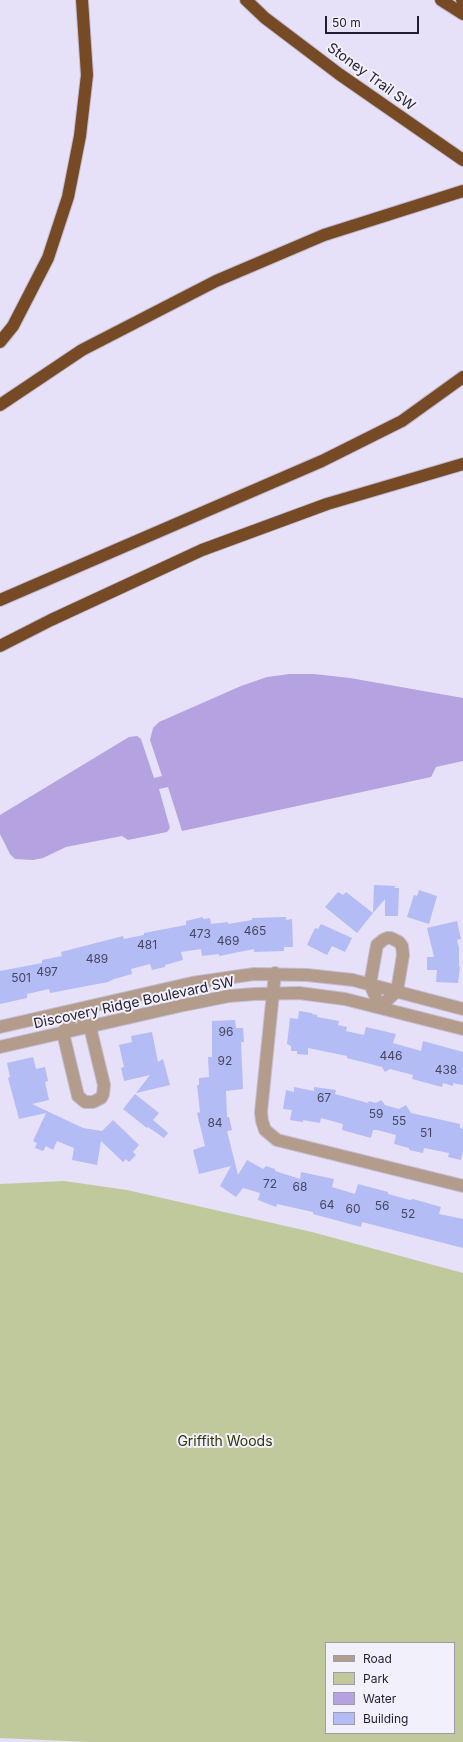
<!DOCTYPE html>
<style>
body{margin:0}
#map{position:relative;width:463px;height:1742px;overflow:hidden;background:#e6e0f8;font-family:Inter,sans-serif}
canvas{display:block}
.legend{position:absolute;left:325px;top:1642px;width:130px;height:92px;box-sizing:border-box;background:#f2f0fb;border:1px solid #a09cab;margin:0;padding:5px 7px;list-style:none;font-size:12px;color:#241d32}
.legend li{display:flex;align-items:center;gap:8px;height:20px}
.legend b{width:20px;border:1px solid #a09cab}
.scale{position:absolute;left:325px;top:16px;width:94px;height:18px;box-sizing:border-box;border:2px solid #241d32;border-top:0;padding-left:5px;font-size:12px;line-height:14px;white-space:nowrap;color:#241d32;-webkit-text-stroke:3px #f2f0fb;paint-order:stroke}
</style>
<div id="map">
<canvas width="463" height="1742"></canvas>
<ul class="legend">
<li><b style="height:5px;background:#b39c8c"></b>Road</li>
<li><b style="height:11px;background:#c0c99c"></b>Park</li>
<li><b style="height:11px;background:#b5a3e1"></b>Water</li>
<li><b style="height:11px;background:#b3bcf4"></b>Building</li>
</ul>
<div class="scale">50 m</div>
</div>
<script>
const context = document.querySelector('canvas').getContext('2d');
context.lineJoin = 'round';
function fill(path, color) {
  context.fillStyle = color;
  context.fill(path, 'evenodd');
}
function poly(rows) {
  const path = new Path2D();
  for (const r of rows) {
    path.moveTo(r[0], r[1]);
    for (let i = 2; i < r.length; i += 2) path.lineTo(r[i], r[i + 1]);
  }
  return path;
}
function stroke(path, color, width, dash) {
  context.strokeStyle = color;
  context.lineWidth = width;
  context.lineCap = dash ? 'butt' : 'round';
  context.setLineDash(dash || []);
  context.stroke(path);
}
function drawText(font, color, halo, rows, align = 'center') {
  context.font = font + ' Inter,sans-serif';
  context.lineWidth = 4;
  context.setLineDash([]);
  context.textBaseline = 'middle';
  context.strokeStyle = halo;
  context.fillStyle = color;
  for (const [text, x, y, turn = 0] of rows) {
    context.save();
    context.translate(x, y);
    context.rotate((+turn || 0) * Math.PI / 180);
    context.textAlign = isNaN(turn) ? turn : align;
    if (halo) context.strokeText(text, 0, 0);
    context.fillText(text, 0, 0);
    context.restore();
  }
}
const green = poly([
 [64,1181,127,1190,312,1232,463,1273,463,1742,90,1742,0,1738,0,1184],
 [326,1643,454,1643,454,1733,326,1733]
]);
const water = poly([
 [290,674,314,674,350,678,463,698,463,761,436,767,431,777,182,831,168,787,159,789,170,828,167,832,128,840,122,836,66,847,43,858,33,860,15,859,10,854,0,834,0,815,129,737,137,736,141,739,154,778,162,776,150,740,153,728,159,722,241,686,267,677]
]);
const building = poly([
 [374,885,396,886,394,888,399,888,398,916,385,916,385,899,373,913],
 [419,890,437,896,429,924,407,917,414,895,417,896],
 [338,892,343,895,346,892,373,913,357,933,325,907],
 [203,917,203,919,210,918,211,924,228,922,228,924,252,920,252,918,286,917,286,920,292,919,293,947,284,947,284,951,254,952,254,949,219,956,219,954,202,956,201,949,181,952,183,960,165,965,165,967,152,970,150,964,131,969,132,974,114,979,108,982,50,993,49,989,27,994,27,998,0,1004,0,971,42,963,42,960,62,956,61,952,123,936,124,939,144,935,144,933,186,925,186,921],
 [457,921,461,939,457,940,459,948,459,966,460,967,458,983,436,982,437,970,427,970,427,957,434,957,427,928],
 [321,924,352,938,345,952,332,946,327,955,307,945,315,928,318,929],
 [299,1011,312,1013,312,1014,317,1015,317,1017,339,1021,338,1025,347,1027,346,1031,364,1035,366,1027,396,1034,393,1043,421,1051,423,1041,463,1052,463,1085,453,1083,453,1086,443,1083,442,1087,412,1079,413,1075,390,1069,385,1072,382,1067,347,1058,347,1056,308,1048,308,1055,297,1054,297,1051,291,1051,291,1046,287,1044,290,1018,298,1019],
 [235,1020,236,1028,243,1028,244,1042,241,1042,243,1089,226,1091,227,1117,229,1117,232,1130,227,1131,238,1175,247,1160,263,1169,266,1166,275,1169,275,1171,300,1179,301,1172,334,1179,332,1187,355,1194,358,1184,388,1192,388,1194,410,1200,413,1199,441,1207,439,1214,463,1219,463,1248,362,1222,361,1227,313,1214,313,1212,277,1204,276,1207,258,1200,260,1193,243,1188,236,1197,220,1186,231,1166,199,1174,193,1150,205,1146,197,1113,200,1112,197,1085,199,1085,199,1078,209,1077,208,1057,212,1057,212,1021],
 [152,1032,158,1062,163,1059,170,1085,136,1093,150,1075,124,1081,121,1068,124,1067,119,1045,132,1042,131,1036],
 [33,1057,36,1069,45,1067,48,1081,45,1082,49,1100,32,1104,83,1128,102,1131,113,1120,139,1145,133,1152,136,1155,129,1162,126,1159,123,1162,101,1141,97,1165,72,1160,74,1148,57,1141,53,1150,46,1146,43,1151,35,1148,37,1143,33,1141,46,1113,19,1119,8,1078,10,1077,7,1063],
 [294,1087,314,1091,314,1087,336,1090,335,1094,368,1103,369,1101,376,1103,381,1100,385,1105,399,1109,406,1105,411,1113,460,1124,460,1128,463,1129,463,1151,461,1160,448,1157,449,1153,424,1148,423,1153,409,1150,409,1148,394,1144,396,1135,377,1130,373,1130,371,1138,342,1130,343,1124,321,1118,320,1123,303,1120,303,1122,290,1120,292,1110,283,1109,286,1090,294,1092],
 [135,1094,159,1113,153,1120,168,1133,164,1138,148,1127,147,1128,123,1109]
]);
const minor = poly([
 [387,938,391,938,399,942,402,946,403,955,397,991,380,1007,370,984,377,945,383,940,387,938],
 [275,973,261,1112,262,1121,265,1130,277,1140,463,1186],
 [75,1010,90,1027,104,1085,103,1094,101,1098,93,1102,85,1102,78,1096,63,1033,75,1010],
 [0,1027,192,983,254,974,307,975,353,980,463,1009],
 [0,1047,184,1005,229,996,255,994,299,993,345,999,463,1029]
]);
const highway = poly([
 [246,0,265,18,339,74,463,160],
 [441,0,463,14],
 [462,0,463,1],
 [0,342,13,326,48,258,68,197,80,136,87,75,82,0],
 [0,405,82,350,216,281,324,235,463,191],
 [0,600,322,461,402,421,463,377],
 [0,646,51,620,202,550,327,504,463,464]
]);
const numberNames = [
 ["465",255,931],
 ["473",200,934],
 ["469",228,941],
 ["481",147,945],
 ["489",97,959],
 ["497",47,972],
 ["501",21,978],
 ["96",226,1032],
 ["446",391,1056],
 ["92",225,1061],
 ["438",446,1070],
 ["67",324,1098],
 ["59",376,1114],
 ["55",399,1121],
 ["84",215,1123],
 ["51",426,1133],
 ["72",270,1184],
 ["68",300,1187],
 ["64",327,1205],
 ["56",382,1206],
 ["60",353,1209],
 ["52",408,1214]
];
const streetNames = [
 ["Stoney Trail SW",371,77,36],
 ["Discovery Ridge Boulevard SW",134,1003,-12]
];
const parkNames = [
 ["Griffith Woods",225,1442]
];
fill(green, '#c0c99c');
fill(water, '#b5a3e1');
fill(building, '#b3bcf4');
stroke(minor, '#c3bdd4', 14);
stroke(highway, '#c3bdd4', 14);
stroke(minor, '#b39c8c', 12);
stroke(highway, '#774a26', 12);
drawText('12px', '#484562', null, numberNames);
drawText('14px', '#241d32', '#f2f0fb', streetNames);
drawText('14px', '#313703', '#f2f0fb', parkNames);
</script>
